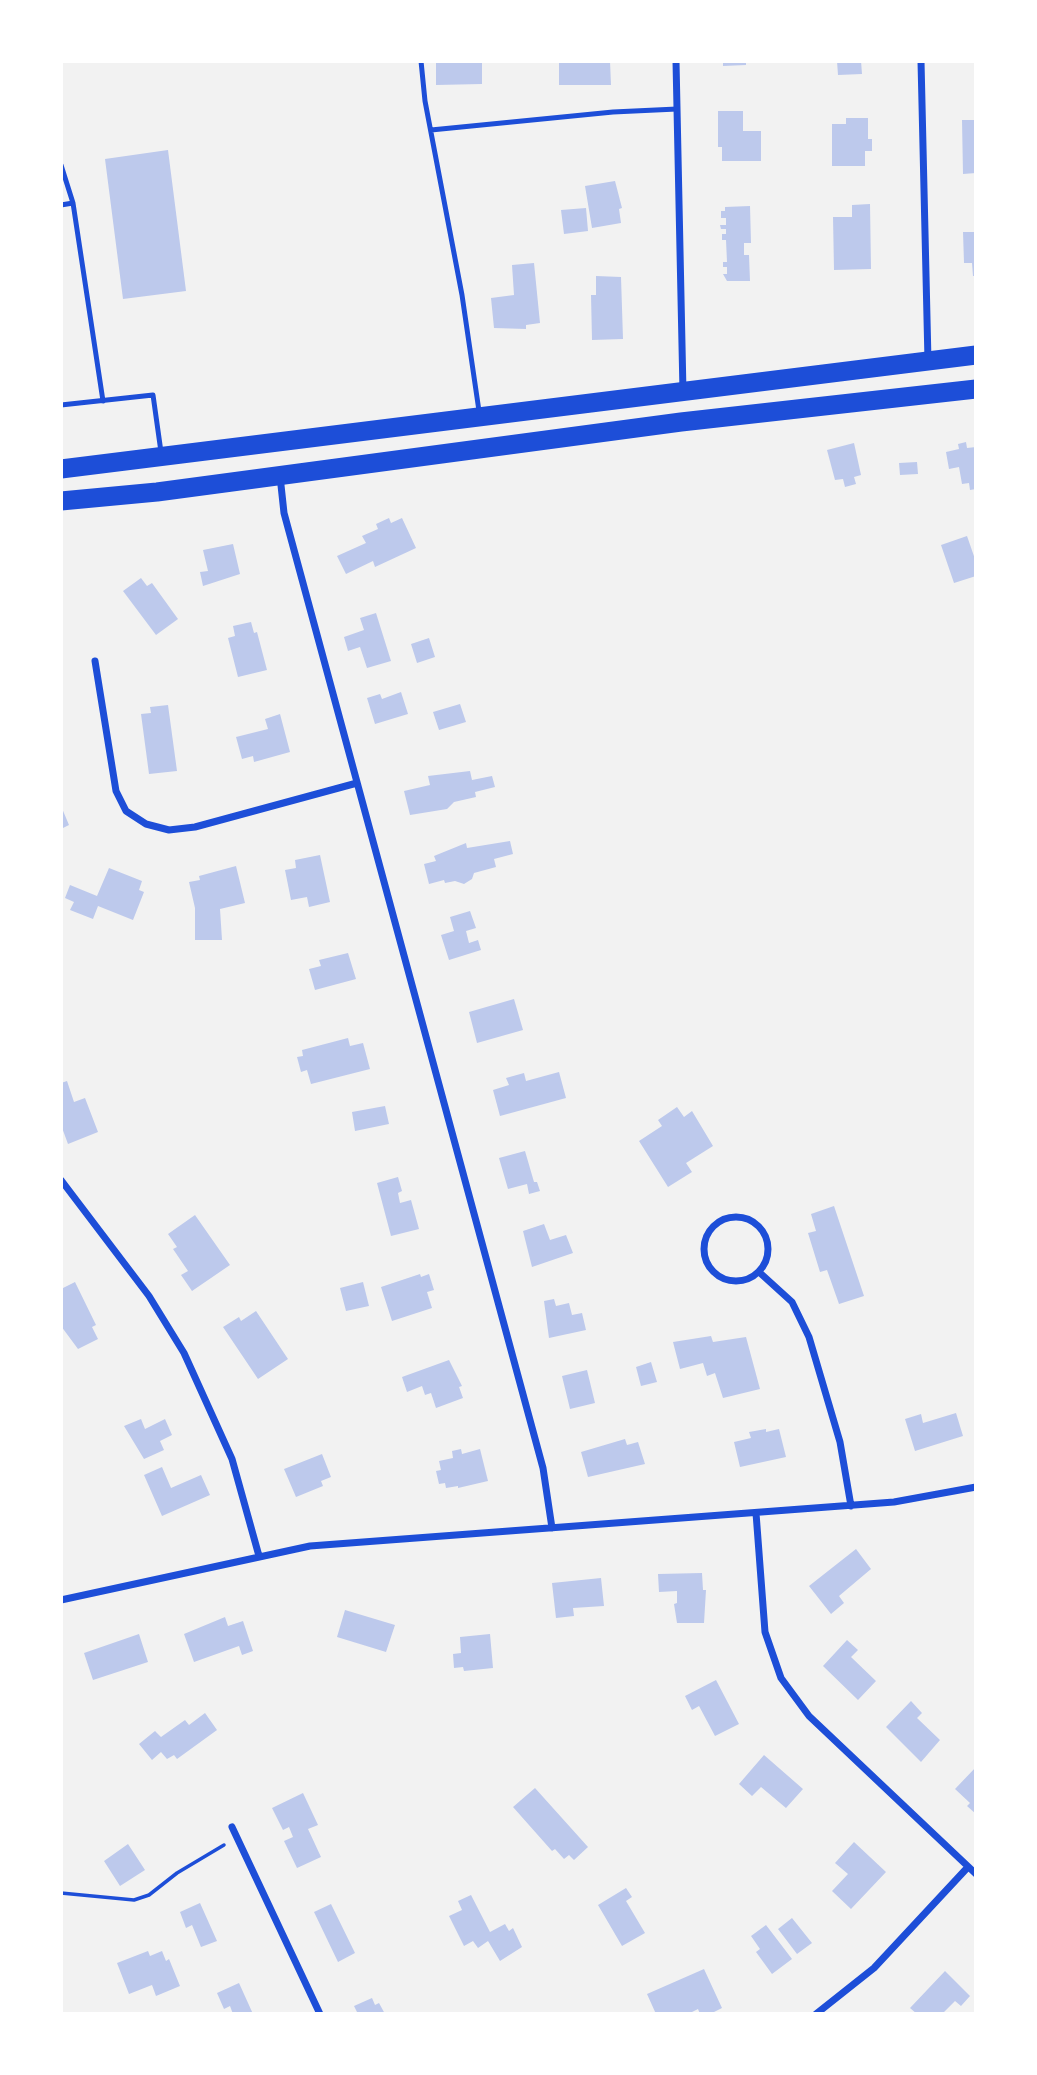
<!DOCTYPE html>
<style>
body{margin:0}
#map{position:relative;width:1037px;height:2075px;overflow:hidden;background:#f2f2f2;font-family:"Archivo Narrow",sans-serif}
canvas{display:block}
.frame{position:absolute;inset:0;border:63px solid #fff;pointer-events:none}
</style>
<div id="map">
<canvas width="1037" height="2075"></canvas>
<div class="frame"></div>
</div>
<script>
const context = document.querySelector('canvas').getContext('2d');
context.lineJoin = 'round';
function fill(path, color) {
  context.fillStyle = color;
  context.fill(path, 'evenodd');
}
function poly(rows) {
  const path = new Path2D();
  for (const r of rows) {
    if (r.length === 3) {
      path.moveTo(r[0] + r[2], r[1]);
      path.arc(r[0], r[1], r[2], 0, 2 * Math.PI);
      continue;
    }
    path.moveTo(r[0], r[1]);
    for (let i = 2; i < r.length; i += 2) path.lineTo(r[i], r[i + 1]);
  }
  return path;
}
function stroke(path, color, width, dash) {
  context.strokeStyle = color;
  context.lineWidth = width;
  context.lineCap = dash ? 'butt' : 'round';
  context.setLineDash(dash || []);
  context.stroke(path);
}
const building = poly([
 [436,61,482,63,482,84,436,85],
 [559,61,610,61,611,85,559,85],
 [723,61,746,61,746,65,723,66],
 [837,61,861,61,862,74,838,75],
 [718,111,743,111,743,131,761,131,761,161,722,161,722,147,718,147],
 [846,118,868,118,868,139,872,139,872,151,865,151,865,166,832,166,832,124,846,124],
 [962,120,976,120,976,173,963,174],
 [168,150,186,291,123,299,105,159],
 [615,181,622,208,619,209,621,223,592,228,585,186],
 [870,204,871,269,834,270,833,217,852,217,852,205],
 [750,206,751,243,744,243,744,255,749,255,750,281,727,281,723,274,727,274,727,267,723,267,723,262,727,262,726,240,722,240,722,234,726,234,726,229,721,229,720,225,726,225,726,218,721,218,721,211,725,211,725,207],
 [586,208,588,231,564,234,561,210],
 [963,232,976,232,976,276,973,276,972,263,964,263],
 [534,263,540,323,526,325,526,329,494,328,491,298,514,295,512,265],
 [596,276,621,277,623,339,592,340,591,295,596,295],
 [966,442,967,448,976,447,976,489,970,490,969,483,962,484,959,467,949,469,946,452,959,449,958,444],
 [854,443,861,475,854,477,856,484,845,487,843,479,835,480,827,450],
 [917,462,918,474,900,475,899,463],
 [389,518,391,523,402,518,416,548,375,567,373,561,346,574,337,556,366,543,362,536,378,529,376,524],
 [967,536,976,562,976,576,954,583,941,545],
 [233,544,240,574,203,586,200,572,208,571,203,550],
 [141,578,147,586,152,583,178,619,156,635,123,591],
 [376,613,391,661,367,668,360,647,348,651,344,637,364,630,360,618],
 [251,622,254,633,257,632,267,670,238,677,228,638,235,636,233,626],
 [429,638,435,657,417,663,411,644],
 [401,692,408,714,375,724,367,698,380,694,382,699],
 [460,704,466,722,439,730,433,712],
 [168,705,177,771,149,774,141,714,151,713,150,707],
 [280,714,290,752,254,762,253,756,242,759,236,737,268,729,265,719],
 [470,771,472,780,492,776,495,787,475,792,476,797,454,802,447,809,410,815,404,791,430,785,428,776],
 [61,806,69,825,61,829],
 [510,841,513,854,494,859,496,867,474,873,472,879,464,884,455,881,445,883,444,880,429,884,424,864,436,861,434,856,466,843,467,848],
 [320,855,330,902,309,907,307,897,291,900,285,870,296,868,295,860],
 [236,866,245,903,220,909,222,940,195,940,195,908,189,882,200,880,199,876],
 [109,868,142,881,139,890,144,892,133,920,98,906,93,919,70,910,74,902,65,898,70,885,97,896],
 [470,911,476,928,466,931,469,943,478,940,481,950,449,960,441,935,454,931,450,917],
 [348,953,356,979,315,990,309,969,321,966,319,960],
 [514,999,523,1030,477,1043,469,1012],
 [348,1038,350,1046,363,1043,370,1069,311,1084,307,1070,301,1072,297,1057,303,1056,302,1050],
 [559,1072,566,1098,500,1116,493,1090,509,1085,506,1078,524,1073,526,1081],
 [67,1081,74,1102,85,1098,98,1132,68,1144,61,1125,61,1083],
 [385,1106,389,1124,355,1131,352,1112],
 [677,1107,684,1117,692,1111,713,1146,686,1163,692,1172,668,1187,639,1141,662,1126,658,1120],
 [525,1151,534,1182,537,1182,540,1191,529,1194,527,1184,508,1189,499,1158],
 [398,1177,402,1191,398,1193,400,1203,411,1200,419,1229,391,1236,377,1183],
 [834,1206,864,1296,839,1304,827,1270,820,1272,808,1233,816,1231,811,1214],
 [195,1215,230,1265,192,1291,181,1275,188,1271,173,1249,177,1247,168,1234],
 [544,1224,550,1240,566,1235,573,1253,532,1267,523,1231],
 [420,1274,421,1277,429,1274,434,1290,427,1292,432,1308,392,1321,381,1287],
 [75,1282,96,1325,92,1327,98,1339,78,1349,61,1326,61,1289],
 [363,1282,369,1306,346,1311,340,1288],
 [554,1299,556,1306,569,1303,572,1315,582,1313,586,1330,549,1338,544,1301],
 [256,1311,288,1359,258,1379,223,1327,239,1317,241,1321],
 [711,1336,713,1342,746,1337,760,1389,723,1398,715,1373,707,1376,703,1363,680,1369,673,1342],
 [449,1360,462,1386,459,1387,463,1398,436,1408,431,1393,425,1395,422,1386,407,1392,402,1377],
 [651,1362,657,1382,641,1386,636,1367],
 [587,1370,595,1403,570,1409,562,1376],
 [956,1413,963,1436,915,1451,905,1419,921,1414,923,1423],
 [141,1419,145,1429,165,1419,172,1435,160,1441,164,1450,144,1459,124,1426],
 [766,1429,766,1432,779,1429,786,1457,740,1467,734,1442,751,1438,749,1432],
 [625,1439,627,1445,638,1442,645,1464,588,1477,581,1452],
 [461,1449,462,1454,480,1449,488,1481,458,1488,458,1486,446,1488,445,1483,439,1484,436,1471,441,1470,439,1461,453,1458,452,1451],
 [322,1454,331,1477,321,1481,323,1486,296,1497,284,1469],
 [162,1467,171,1488,201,1475,210,1495,162,1516,144,1475],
 [856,1549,871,1569,839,1596,844,1603,831,1614,809,1586],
 [702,1573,703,1590,706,1590,704,1623,677,1623,674,1604,677,1603,677,1591,659,1592,658,1574],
 [601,1578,604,1606,573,1608,574,1616,556,1618,552,1583],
 [345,1610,395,1625,386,1652,337,1637],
 [225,1617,228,1626,243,1621,253,1651,242,1655,239,1646,194,1662,184,1634],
 [139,1634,148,1662,93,1680,84,1653],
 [490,1634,493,1668,464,1671,463,1667,454,1668,453,1654,461,1653,460,1637],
 [847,1640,858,1650,851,1657,876,1681,858,1700,823,1666],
 [716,1680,739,1724,715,1736,699,1706,692,1710,685,1696],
 [911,1701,922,1713,917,1718,940,1740,921,1762,886,1727],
 [205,1713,217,1730,177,1759,174,1755,167,1759,161,1752,152,1760,139,1744,155,1731,161,1737,185,1720,189,1725],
 [764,1755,803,1789,786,1808,761,1787,752,1796,739,1784],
 [976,1767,976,1814,967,1806,970,1803,955,1789],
 [535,1788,588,1847,574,1860,569,1855,564,1859,555,1849,552,1851,513,1807],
 [303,1793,318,1825,308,1829,321,1857,297,1868,284,1841,293,1837,289,1827,283,1830,272,1808],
 [854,1842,886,1872,851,1909,832,1891,848,1874,835,1863],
 [128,1844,145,1870,120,1886,104,1861],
 [626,1888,632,1897,626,1901,645,1933,622,1946,598,1905],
 [471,1895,490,1932,505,1924,509,1931,513,1928,522,1947,500,1961,488,1941,478,1948,473,1941,464,1946,449,1916,462,1910,458,1901],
 [200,1903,217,1941,201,1947,192,1925,186,1928,180,1912],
 [331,1904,355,1953,338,1962,314,1912],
 [792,1918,812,1943,797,1954,778,1929],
 [766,1925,792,1959,772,1974,756,1952,760,1949,751,1936],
 [148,1951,150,1956,162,1951,166,1961,169,1959,180,1986,156,1996,152,1985,129,1994,117,1963],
 [704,1969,722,2008,710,2014,700,2014,698,2009,688,2014,656,2014,647,1994],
 [945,1971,970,1996,961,2006,955,2001,942,2014,917,2014,910,2008],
 [239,1983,253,2014,233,2014,230,2006,224,2009,217,1993],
 [372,1998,375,2005,379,2003,385,2014,358,2014,354,2006]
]);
const path = poly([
 [61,1893,134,1900,149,1895,177,1873,224,1845]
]);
const service = poly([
 [421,61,425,101,462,295,479,411],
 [431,130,613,112,677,109],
 [61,165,73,203,103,401],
 [61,205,73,203],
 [61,405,153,395,161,452]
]);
const minor = poly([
 [676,61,683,392],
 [921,61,928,361],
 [280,476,284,513,543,1468,552,1528],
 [95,661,116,791,126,811,146,824,169,830,195,827,357,783],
 [61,1180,149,1296,184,1353,232,1459,259,1556],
 [736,1249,32],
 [759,1272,792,1302,809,1337,840,1442,851,1506],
 [756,1513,765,1632,781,1678,809,1716,976,1874],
 [61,1600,310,1546,894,1502,976,1487],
 [232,1827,320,2014],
 [816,2014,874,1968,968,1867]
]);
const trunk = poly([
 [61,469,976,355],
 [61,501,157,492,681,422,976,389]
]);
fill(building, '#bdc9ec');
stroke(path, '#1d4ed8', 3.5);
stroke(service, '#1d4ed8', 5);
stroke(minor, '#1d4ed8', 7);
stroke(trunk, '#1d4ed8', 19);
</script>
